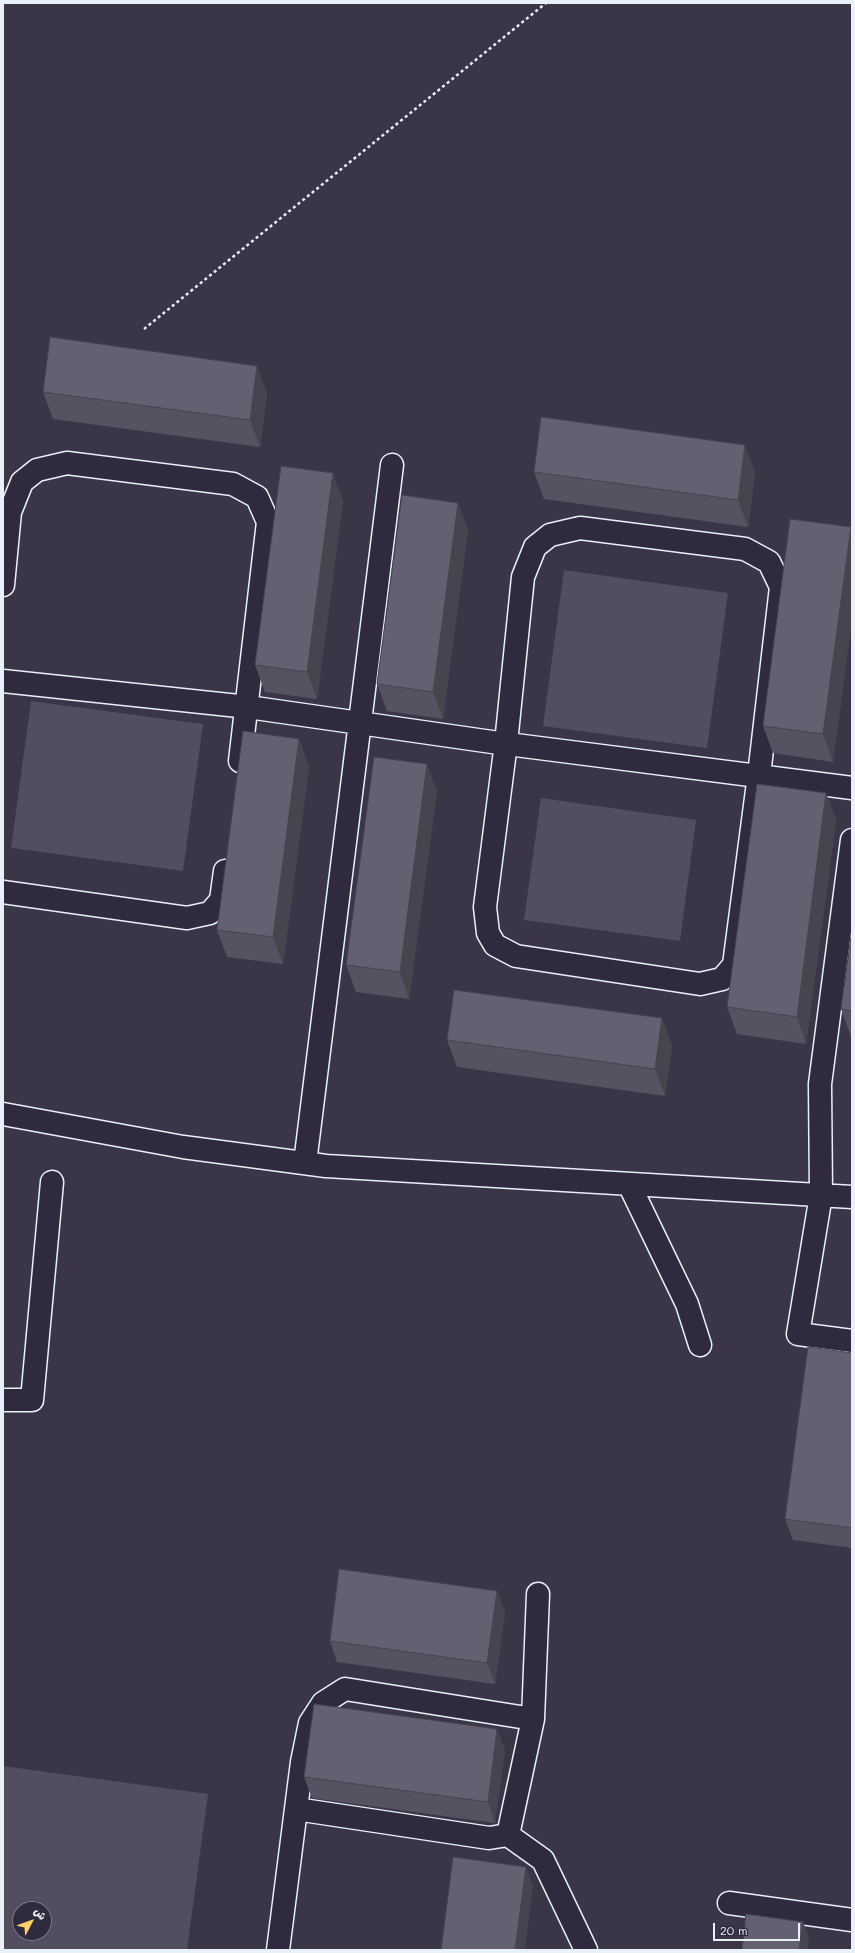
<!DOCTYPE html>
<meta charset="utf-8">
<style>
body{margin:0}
#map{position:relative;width:855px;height:1953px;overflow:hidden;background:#3a3648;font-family:Mali,"Playpen Sans Arabic",sans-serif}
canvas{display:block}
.frame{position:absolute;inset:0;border:4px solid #e8f1f8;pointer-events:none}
.north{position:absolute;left:12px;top:1901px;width:40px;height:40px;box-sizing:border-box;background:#2f2a3d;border:1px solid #797a88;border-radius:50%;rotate:49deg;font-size:11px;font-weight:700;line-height:16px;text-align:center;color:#e8f1f8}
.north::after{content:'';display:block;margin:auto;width:14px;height:18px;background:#ffd166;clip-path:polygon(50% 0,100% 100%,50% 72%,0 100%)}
.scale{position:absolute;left:713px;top:1923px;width:87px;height:18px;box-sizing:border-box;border:2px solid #e8f1f8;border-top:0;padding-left:5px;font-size:12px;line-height:14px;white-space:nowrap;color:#e8f1f8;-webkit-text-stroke:3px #2f2a3d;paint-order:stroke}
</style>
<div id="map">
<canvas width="855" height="1953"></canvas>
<div class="frame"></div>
<div class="north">ش</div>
<div class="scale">20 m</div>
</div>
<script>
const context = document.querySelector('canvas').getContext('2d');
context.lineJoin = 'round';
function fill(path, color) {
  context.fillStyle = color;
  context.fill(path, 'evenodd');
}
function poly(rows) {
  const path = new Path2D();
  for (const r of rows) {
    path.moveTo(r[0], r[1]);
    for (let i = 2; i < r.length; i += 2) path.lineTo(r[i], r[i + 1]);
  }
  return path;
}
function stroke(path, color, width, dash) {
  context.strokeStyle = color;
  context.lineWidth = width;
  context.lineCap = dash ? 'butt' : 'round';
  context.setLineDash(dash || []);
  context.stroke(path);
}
const green = poly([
 [564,570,728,593,707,748,543,726],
 [31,701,203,724,183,871,11,848],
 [541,798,696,820,680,941,524,920],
 [3,1766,208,1794,187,1950,3,1950],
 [20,1909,44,1909,44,1933,20,1933]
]);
const path = poly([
 [144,329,546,3]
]);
const minor = poly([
 [580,528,745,549,769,562,781,587,759,775,734,965,722,979,700,984,516,956,495,945,488,933,485,907,506,743,523,577,535,547,550,535,580,528],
 [3,585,10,512,22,482,37,470,67,463,233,484,257,497,268,522,240,761],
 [3,681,248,707,492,742,852,788],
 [852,840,820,1084,821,1195,798,1334,852,1341],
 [3,892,187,918,210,913,221,900,225,871],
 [3,1114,183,1147,326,1166,852,1197],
 [305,1163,392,465],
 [629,1184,687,1304,700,1345],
 [3,1400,32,1400,52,1182],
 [296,1809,489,1838,508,1835,543,1860,586,1950],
 [508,1835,533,1719,538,1594],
 [729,1903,852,1920],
 [278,1950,302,1762,310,1723,323,1703,345,1689,533,1719]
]);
const wall = poly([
 [43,392,267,393,260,447,53,419],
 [534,472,755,472,748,527,544,499],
 [343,501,317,699,265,692,255,665],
 [458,503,468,530,443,719,387,711,377,684],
 [851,527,852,531,852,619,833,762,773,753,763,726],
 [299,739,309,767,283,964,227,957,217,930],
 [437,791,409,999,356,992,346,965],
 [826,793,836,821,806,1044,737,1034,727,1007],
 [852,930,852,1037,851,1037,841,1009],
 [662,1018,672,1046,665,1096,457,1067,447,1040],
 [852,1353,852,1548,793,1540,785,1519],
 [497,1591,505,1612,495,1684,337,1662,330,1641],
 [505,1750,495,1823,312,1798,304,1777]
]);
const shadedWall = poly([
 [257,366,267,393,260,447,250,420],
 [745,445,755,472,748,527,738,500],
 [333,473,343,501,317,699,307,672],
 [458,503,468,530,443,719,433,692],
 [851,527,852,531,852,619,833,762,823,734],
 [299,739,309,767,283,964,273,937],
 [427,764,437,791,409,999,400,972],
 [826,793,836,821,806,1044,797,1017],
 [662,1018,672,1046,665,1096,655,1069],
 [497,1591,505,1612,495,1684,487,1663],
 [497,1729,505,1750,495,1823,488,1802],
 [526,1867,533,1887,525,1950,515,1950],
 [803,1922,809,1938,807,1950,799,1950]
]);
const building = poly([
 [50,337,257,366,250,420,43,392,50,337],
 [541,417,745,445,738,500,534,472,541,417],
 [281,466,333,473,307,672,255,665,281,466],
 [402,495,458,503,433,692,377,684,402,495],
 [790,519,851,527,823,734,763,726,790,519],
 [243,731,299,739,273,937,217,930,243,731],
 [374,757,427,764,400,972,346,965,374,757],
 [757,784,826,793,797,1017,727,1007,757,784],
 [852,930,852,1011,841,1009,852,930],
 [454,990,662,1018,655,1069,447,1040,454,990],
 [808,1347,852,1353,852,1528,785,1519,808,1347],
 [339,1569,497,1591,487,1663,330,1641,339,1569],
 [314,1704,497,1729,488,1802,304,1777,314,1704],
 [453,1857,526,1867,515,1950,441,1950,453,1857],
 [746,1914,803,1922,799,1950,742,1950,746,1914]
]);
fill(green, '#504e5f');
stroke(minor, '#e8f1f8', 25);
stroke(path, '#e8f1f8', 2.5, [3, 3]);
stroke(minor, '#2f2a3d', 22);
fill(wall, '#555361');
fill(shadedWall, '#45444f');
fill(building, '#636171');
stroke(building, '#45444f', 1);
</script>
